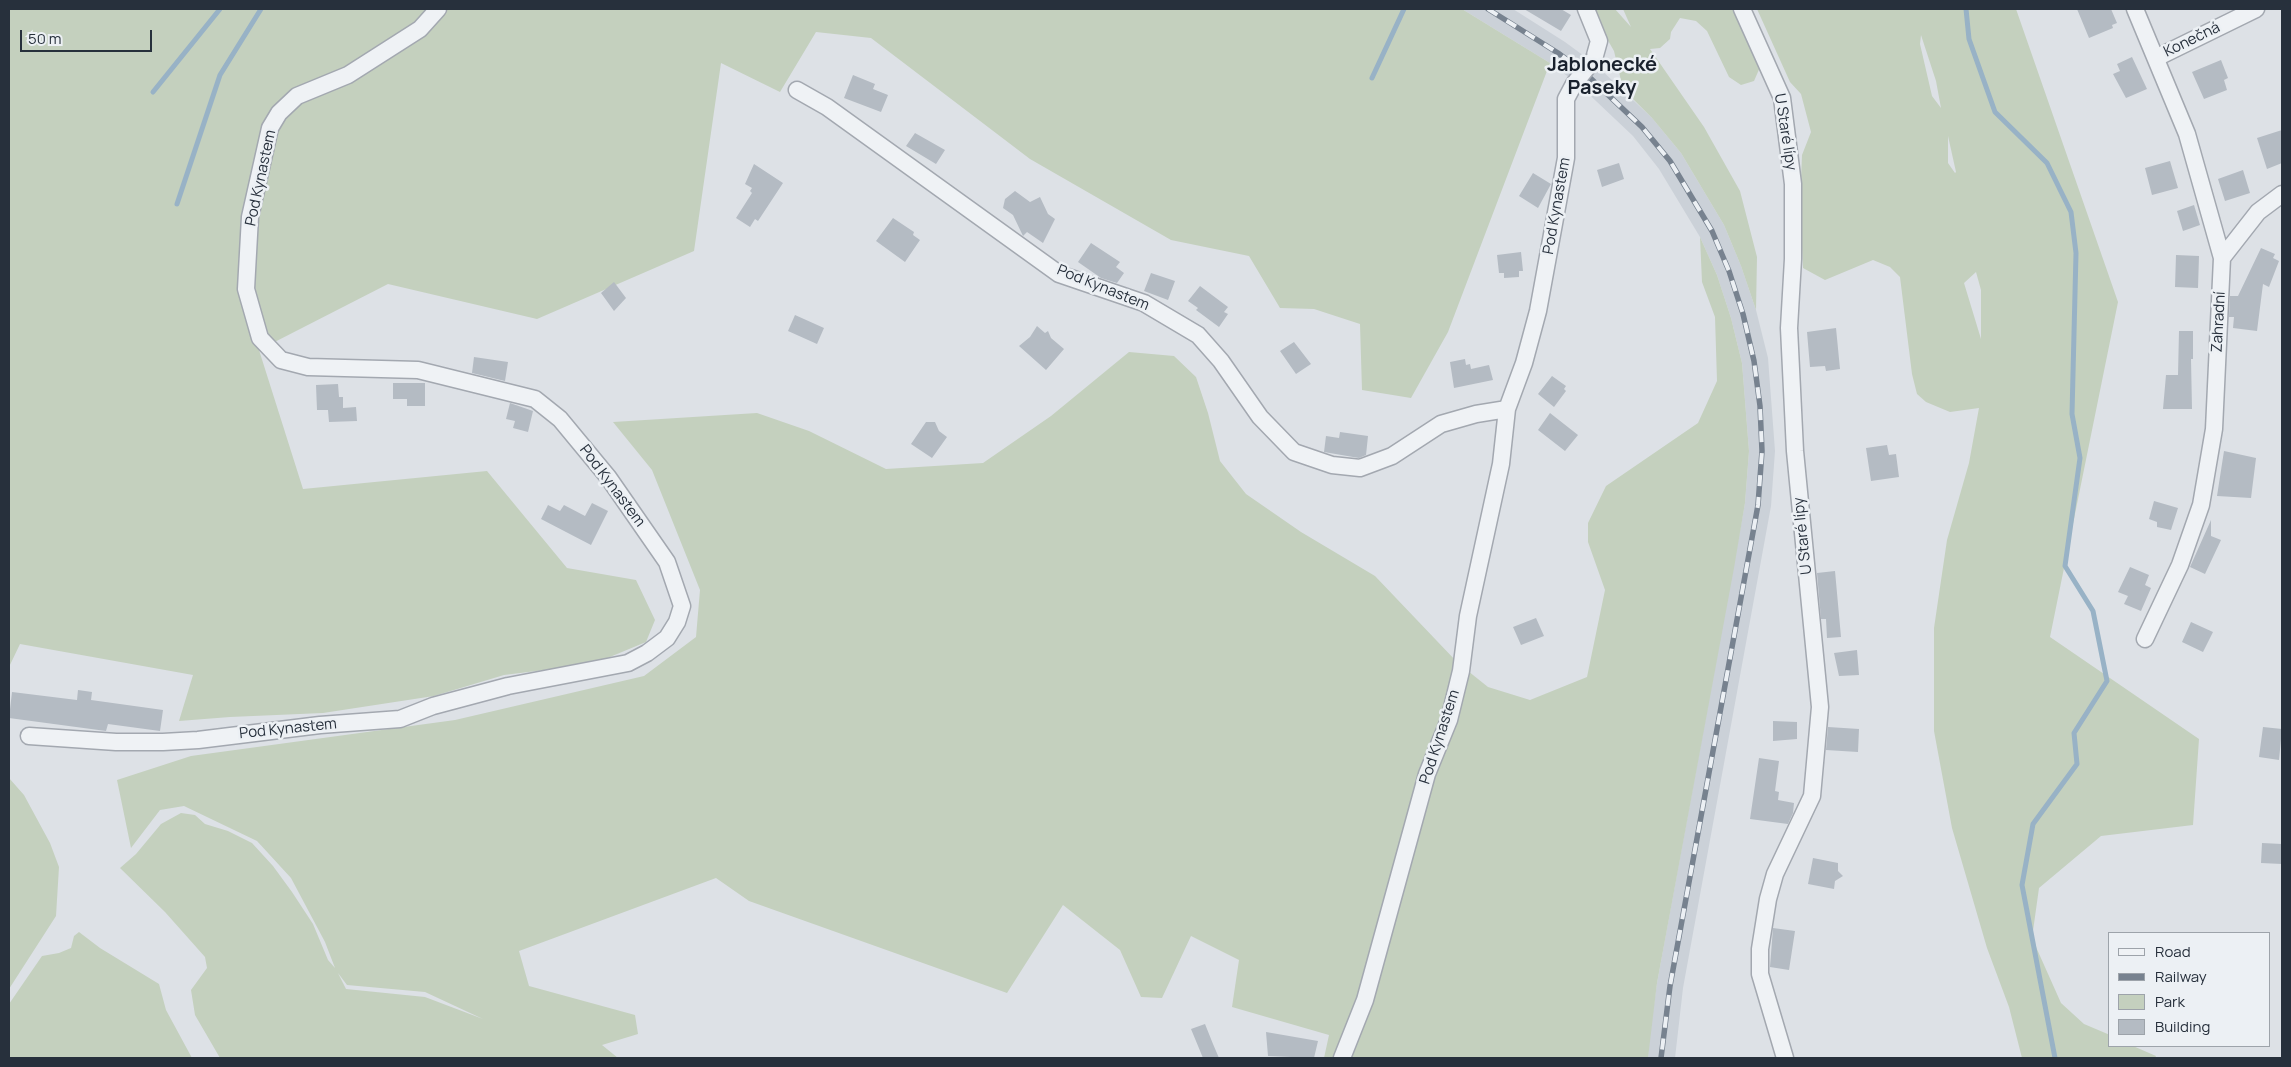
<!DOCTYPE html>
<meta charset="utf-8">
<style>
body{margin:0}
#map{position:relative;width:2291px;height:1067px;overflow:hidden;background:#dde1e6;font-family:Manrope,sans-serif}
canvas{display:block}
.frame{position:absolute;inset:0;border:10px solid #27303c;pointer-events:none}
.legend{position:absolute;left:2108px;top:932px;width:162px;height:115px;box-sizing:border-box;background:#ecf0f4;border:1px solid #9da3aa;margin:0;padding:6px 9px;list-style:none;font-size:15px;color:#27303c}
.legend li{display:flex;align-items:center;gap:10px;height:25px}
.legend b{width:25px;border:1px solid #9da3aa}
.scale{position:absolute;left:20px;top:30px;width:132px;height:22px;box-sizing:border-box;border:2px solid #27303c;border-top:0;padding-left:6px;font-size:15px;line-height:18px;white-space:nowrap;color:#27303c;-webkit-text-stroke:4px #ecf0f4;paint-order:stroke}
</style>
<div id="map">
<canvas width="2291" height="1067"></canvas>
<div class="frame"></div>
<ul class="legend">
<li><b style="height:6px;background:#eff2f5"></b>Road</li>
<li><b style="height:6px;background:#77828f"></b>Railway</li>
<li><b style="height:14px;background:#c4d0be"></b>Park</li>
<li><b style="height:14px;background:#b4bbc3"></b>Building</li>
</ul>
<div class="scale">50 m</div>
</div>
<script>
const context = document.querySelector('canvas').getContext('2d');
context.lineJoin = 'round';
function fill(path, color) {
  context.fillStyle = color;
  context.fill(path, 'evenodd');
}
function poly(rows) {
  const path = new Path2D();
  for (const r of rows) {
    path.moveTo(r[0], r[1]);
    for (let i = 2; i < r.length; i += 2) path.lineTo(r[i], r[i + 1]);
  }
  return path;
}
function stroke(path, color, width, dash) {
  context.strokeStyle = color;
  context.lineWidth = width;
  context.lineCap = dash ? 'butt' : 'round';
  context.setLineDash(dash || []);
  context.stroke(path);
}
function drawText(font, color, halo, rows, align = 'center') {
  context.font = font + ' Manrope,sans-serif';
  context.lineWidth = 5;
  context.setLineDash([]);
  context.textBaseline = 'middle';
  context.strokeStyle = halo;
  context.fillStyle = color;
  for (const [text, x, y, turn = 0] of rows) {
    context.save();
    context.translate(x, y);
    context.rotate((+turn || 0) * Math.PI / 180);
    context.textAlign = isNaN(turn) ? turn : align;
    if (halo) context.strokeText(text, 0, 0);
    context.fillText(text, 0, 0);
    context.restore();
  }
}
const built = poly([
 [1462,9,1513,9,1565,42,1595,64,1652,118,1681,153,1724,225,1741,266,1756,310,1768,358,1775,451,1771,506,1683,988,1675,1058,1648,1058,1649,1040,1657,983,1745,503,1749,451,1742,363,1731,318,1717,275,1700,237,1659,169,1633,136,1578,84,1550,63]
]);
const green = poly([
 [9,9,1462,9,1550,63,1448,332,1411,398,1362,390,1360,324,1314,309,1280,308,1249,256,1171,240,1030,159,871,38,816,32,780,92,721,63,694,251,537,319,388,284,259,350,303,489,487,471,567,568,636,580,655,620,646,642,593,664,504,675,434,696,323,713,230,717,179,721,193,675,20,644,9,667],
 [1590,9,1615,9,1631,27,1623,9,1736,9,1761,65,1754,81,1741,85,1729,77,1707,31,1696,21,1680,18,1671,32,1670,39,1660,48,1650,49,1704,127,1740,191,1757,257,1756,310,1741,266,1724,225,1681,153,1652,118,1623,89,1614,51],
 [1757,9,2016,9,2118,302,2050,637,2199,739,2193,825,2101,836,2039,888,2032,938,2061,1003,2084,1024,2110,1035,2110,1046,2133,1046,2156,1056,2155,1058,2022,1058,2009,1007,1987,948,1952,828,1934,731,1934,628,1947,540,1969,463,1979,408,1950,412,1926,402,1917,394,1912,374,1900,277,1890,267,1873,260,1825,280,1803,268,1800,204,1802,155,1811,132,1801,94,1790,82],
 [1921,35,1936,81,1941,108,1932,96,1920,44],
 [1948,136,1956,172,1955,173,1948,163],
 [1976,272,1981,290,1981,339,1964,283],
 [1700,237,1717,275,1731,318,1742,363,1749,451,1745,503,1734,568,1657,983,1648,1058,1348,1058,1431,779,1468,671,1488,687,1530,700,1587,677,1605,590,1588,542,1588,523,1606,486,1698,423,1717,381,1715,317,1702,282],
 [1129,352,1174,356,1196,377,1208,413,1220,461,1246,494,1301,532,1375,576,1457,662,1444,717,1358,1001,1336,1058,1324,1058,1329,1035,1232,1007,1239,960,1191,936,1162,998,1141,997,1120,950,1063,905,1007,993,749,901,716,878,519,951,529,986,635,1015,638,1034,602,1045,618,1058,220,1058,195,1015,191,990,207,968,205,957,165,912,120,868,136,854,161,824,181,813,195,815,205,824,228,831,252,843,273,866,292,892,313,924,328,960,335,968,325,942,291,878,257,841,184,806,160,810,131,848,117,780,191,756,455,720,644,676,696,637,700,590,652,470,613,422,757,413,809,431,886,469,983,463,1051,416],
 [338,973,347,985,425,992,483,1019,425,997,346,989],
 [9,778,24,795,50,843,59,867,56,916,9,989],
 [79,932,100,948,159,984,166,1010,192,1058,9,1058,9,1004,42,956,59,953,71,948,74,936]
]);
const stream = poly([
 [1966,9,1969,39,1995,112,2047,163,2071,212,2076,253,2072,414,2080,458,2065,566,2093,611,2107,681,2074,733,2077,764,2033,824,2022,885,2055,1058],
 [1372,78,1404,9],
 [153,92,220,9],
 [177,204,220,75,261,9]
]);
const building = poly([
 [1524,9,1561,9,1571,15,1561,31],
 [2077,9,2111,9,2117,23,2112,25,2113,28,2089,38],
 [2132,57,2147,89,2126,98,2113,74,2120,71,2117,64],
 [2221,60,2228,78,2224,80,2227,90,2204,99,2192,72],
 [853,75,875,84,873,89,888,95,881,112,844,98],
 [2282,130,2282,163,2267,169,2257,138],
 [915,133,945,150,936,164,906,146],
 [2170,161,2178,188,2152,195,2145,168],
 [1619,163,1624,179,1602,187,1597,170],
 [754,164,783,183,758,221,755,219,750,227,736,218,752,193,750,191,752,188,745,184],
 [2243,170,2250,193,2225,201,2218,179],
 [1533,173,1551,184,1538,208,1519,196],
 [1015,191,1030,202,1040,197,1048,214,1055,219,1043,243,1027,232,1023,236,1013,215,1003,208,1005,199],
 [2194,205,2200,225,2183,231,2177,211],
 [893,218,914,232,913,235,920,240,905,262,876,241],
 [1091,243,1120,262,1116,267,1124,273,1117,283,1101,278,1078,262],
 [2261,248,2275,254,2273,258,2279,261,2269,287,2263,284,2257,331,2233,328,2234,317,2229,317,2230,296,2238,296],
 [1521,252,1523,271,1519,271,1519,277,1504,278,1504,273,1499,273,1497,255],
 [2176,255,2199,256,2198,288,2175,287],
 [1151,273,1175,281,1168,300,1144,291],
 [614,282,626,298,614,311,601,293],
 [1200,286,1228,307,1224,312,1228,314,1219,327,1196,310,1198,308,1188,301],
 [795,315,824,328,817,344,788,331],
 [1037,326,1045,333,1048,331,1051,338,1064,349,1046,370,1019,346,1030,337],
 [1836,328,1840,369,1826,371,1825,366,1810,367,1807,332],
 [2179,331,2193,331,2193,359,2191,359,2192,409,2163,409,2166,375,2178,375],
 [1294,342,1311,364,1296,374,1280,351],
 [474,357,508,362,505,381,472,373],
 [1465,359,1466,365,1470,364,1471,369,1489,365,1493,380,1454,388,1450,362],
 [1552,376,1566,386,1564,389,1566,391,1554,407,1538,394],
 [393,383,425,383,425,406,407,406,407,399,393,399],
 [338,384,339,397,343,397,343,408,356,407,357,421,329,422,328,410,317,410,316,385],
 [510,403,533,411,528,432,513,428,515,421,506,419],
 [1550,413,1578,435,1565,451,1538,430],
 [926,422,935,422,939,431,947,437,932,458,911,444],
 [1340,432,1368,436,1366,455,1359,458,1324,452,1326,436,1339,438],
 [1887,445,1889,455,1896,454,1899,477,1871,481,1866,448],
 [2224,451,2256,458,2251,498,2217,496],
 [2154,501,2178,508,2171,530,2157,527,2157,522,2149,519],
 [592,503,608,511,591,545,541,519,548,505,560,511,564,505,585,516],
 [2211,520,2211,536,2221,540,2205,574,2190,567],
 [2130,567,2149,575,2145,585,2151,588,2141,611,2124,604,2128,596,2118,592],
 [1835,571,1841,637,1827,638,1826,619,1821,619,1817,573],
 [1536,618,1544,636,1521,645,1513,627],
 [2191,622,2213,632,2203,652,2182,642],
 [1857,650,1859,675,1839,676,1834,653],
 [78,690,92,692,91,700,163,710,160,731,108,724,106,731,9,718,12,692,77,700],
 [1773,721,1797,722,1797,739,1773,741],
 [1828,727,1859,729,1858,752,1826,750],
 [2263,727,2282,729,2279,760,2259,757],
 [1759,758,1779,761,1775,791,1779,792,1778,800,1794,803,1793,813,1788,824,1750,819],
 [2262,843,2282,844,2282,864,2261,863],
 [1813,858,1838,863,1838,871,1843,876,1835,881,1834,889,1808,884],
 [1773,928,1795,931,1789,970,1770,967],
 [1205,1024,1213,1044,1219,1058,1203,1058,1191,1029],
 [1266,1032,1318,1041,1314,1058,1268,1056]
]);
const street = poly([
 [1586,9,1599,41,1594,59],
 [1742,9,1782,98,1793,184,1793,259,1789,328,1795,451,1820,707,1812,796,1775,874,1768,899,1760,949,1760,974,1785,1058],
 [2135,9,2187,134,2222,258,2214,429,2201,505,2180,565,2145,639],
 [2156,58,2256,9],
 [797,90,827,107,1059,274,1144,303,1198,335,1221,361,1260,417,1294,452,1332,465,1360,468,1392,456,1441,424,1476,414,1507,409,1524,363,1538,311,1566,158,1566,99,1574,84],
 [2222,258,2258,212,2282,194],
 [29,736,116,742,163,742,198,740,320,725,400,719,433,706,508,686,628,663,647,653,667,638,677,622,682,606,667,562,608,477,560,419,535,399,418,370,308,367,281,360,260,338,246,289,250,217,270,128,279,113,297,96,348,75,420,29,438,9],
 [1342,1058,1365,1000,1427,774,1449,720,1461,671,1468,616,1501,464,1507,409]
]);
const rail = poly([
 [1488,9,1558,53,1586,74,1642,127,1670,161,1712,231,1729,271,1743,314,1754,361,1760,406,1762,451,1758,505,1670,986,1661,1058]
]);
const streetBridge = poly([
 [1574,84,1594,59]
]);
const streetNames = [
 ["Konečná",2192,40,-26],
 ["U Staré lípy",1785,132,81],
 ["Pod Kynastem",261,178,-78],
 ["Pod Kynastem",1557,206,-80],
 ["Pod Kynastem",1103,288,22],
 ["Zahradní",2219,322,-87],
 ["Pod Kynastem",612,486,53],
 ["U Staré lípy",1803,536,-96],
 ["Pod Kynastem",288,729,-6],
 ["Pod Kynastem",1440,737,-72]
];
const districtNames = [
 ["Jablonecké",1602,65],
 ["Paseky",1602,88]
];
fill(built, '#cbd1d8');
fill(green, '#c4d0be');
stroke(stream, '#98b2c6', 5);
fill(building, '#b4bbc3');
stroke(street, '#a3a8b0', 19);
stroke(street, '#eff2f5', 16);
stroke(rail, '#77828f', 5.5);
stroke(rail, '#ecf0f4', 4, [11]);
stroke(streetBridge, '#a3a8b0', 19, []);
stroke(streetBridge, '#eff2f5', 16);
drawText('15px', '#27303c', '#ecf0f4', streetNames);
drawText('bold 20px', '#19212d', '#ecf0f4', districtNames);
</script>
